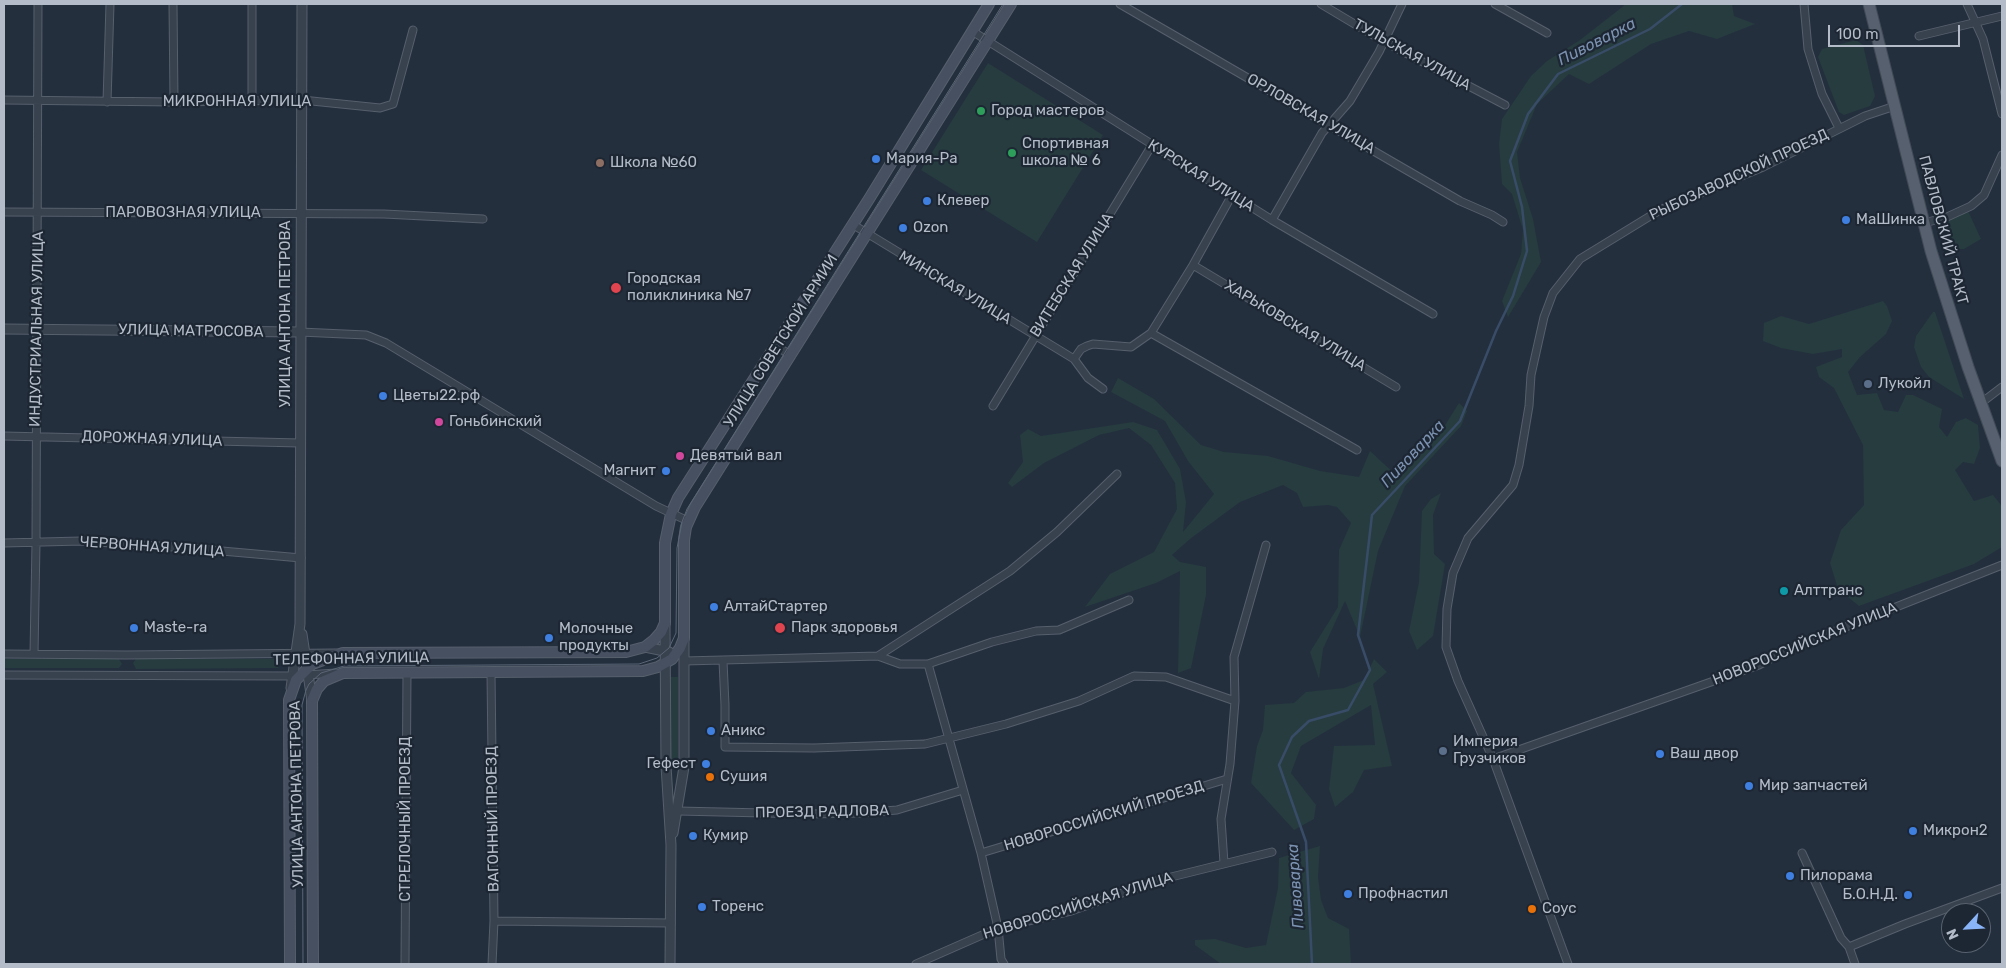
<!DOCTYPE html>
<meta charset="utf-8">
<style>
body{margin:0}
#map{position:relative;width:2006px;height:968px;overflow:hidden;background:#242f3e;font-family:Rubik,sans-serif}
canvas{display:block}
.frame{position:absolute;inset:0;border:5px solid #b4bcc9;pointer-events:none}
.north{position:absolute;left:1941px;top:903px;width:50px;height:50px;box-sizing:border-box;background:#1d2633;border:1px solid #59626f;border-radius:50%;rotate:245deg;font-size:14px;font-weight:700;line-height:20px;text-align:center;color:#b4bcc9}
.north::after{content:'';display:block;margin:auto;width:18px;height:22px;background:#8ab4f8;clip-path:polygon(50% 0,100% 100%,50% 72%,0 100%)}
.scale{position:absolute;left:1828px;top:25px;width:132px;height:22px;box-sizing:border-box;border:2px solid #b4bcc9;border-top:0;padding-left:6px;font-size:15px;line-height:18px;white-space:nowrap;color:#b4bcc9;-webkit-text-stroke:4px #1d2633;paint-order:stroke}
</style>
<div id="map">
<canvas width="2006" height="968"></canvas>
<div class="frame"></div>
<div class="north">N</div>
<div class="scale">100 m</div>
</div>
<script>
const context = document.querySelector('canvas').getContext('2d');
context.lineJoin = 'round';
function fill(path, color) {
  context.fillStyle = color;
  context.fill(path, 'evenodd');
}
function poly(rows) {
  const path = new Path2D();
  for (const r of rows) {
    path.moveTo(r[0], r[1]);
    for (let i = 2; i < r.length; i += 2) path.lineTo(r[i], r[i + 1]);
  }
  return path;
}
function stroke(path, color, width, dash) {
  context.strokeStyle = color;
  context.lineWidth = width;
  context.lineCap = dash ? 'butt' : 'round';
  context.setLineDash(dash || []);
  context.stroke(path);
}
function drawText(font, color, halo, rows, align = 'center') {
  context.font = font + ' Rubik,sans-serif';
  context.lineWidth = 4.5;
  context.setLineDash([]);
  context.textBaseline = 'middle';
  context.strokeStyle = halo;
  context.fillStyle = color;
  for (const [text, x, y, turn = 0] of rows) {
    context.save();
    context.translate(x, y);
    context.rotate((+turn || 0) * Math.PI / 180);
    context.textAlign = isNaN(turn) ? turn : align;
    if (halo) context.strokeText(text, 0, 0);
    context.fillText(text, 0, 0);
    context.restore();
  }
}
const green = poly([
 [1626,4,1732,4,1734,16,1755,24,1717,39,1689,31,1651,44,1589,84,1569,74,1537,104,1517,152,1520,178,1533,219,1541,262,1508,317,1502,301,1521,254,1523,230,1512,194,1502,184,1499,144,1502,119,1531,76,1547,61,1580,40],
 [1856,40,1863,45,1875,96,1870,106,1844,115,1839,112,1818,57,1822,49],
 [988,63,1103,135,1037,242,921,170],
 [1968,211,1981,239,1964,249,1956,249,1947,247,1941,236,1941,226,1943,223],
 [1883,301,1887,306,1892,321,1886,334,1860,357,1848,372,1857,395,1877,393,1884,410,1898,412,1906,395,1913,395,1942,409,1939,427,1947,437,1956,422,1966,418,1978,425,1980,448,1974,464,1963,462,1955,470,1974,501,1993,495,2002,506,2002,547,1974,564,1859,606,1838,589,1830,563,1841,530,1864,505,1863,445,1834,388,1819,377,1816,367,1842,357,1842,349,1813,354,1781,348,1763,341,1764,323,1781,316,1809,324],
 [1933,312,1935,312,1964,399,1929,377,1921,367,1914,347,1916,336],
 [1118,378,1154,399,1201,445,1224,452,1268,456,1320,471,1359,477,1370,451,1397,476,1442,430,1459,403,1467,411,1461,426,1405,486,1378,551,1360,637,1345,601,1323,649,1319,679,1310,652,1338,607,1339,550,1351,523,1337,507,1328,505,1303,507,1297,493,1283,485,1240,502,1190,539,1172,555,1180,562,1206,567,1206,595,1191,668,1178,673,1180,571,1156,583,1085,607,1110,574,1154,552,1177,509,1175,483,1151,445,1129,428,1099,435,1044,463,1012,487,1008,483,1023,462,1020,435,1028,429,1041,436,1133,422,1157,430,1180,469,1186,502,1183,532,1214,494,1188,461,1165,421,1111,392],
 [1441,493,1433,515,1434,554,1445,564,1433,636,1417,650,1409,631,1419,582,1422,511,1431,499],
 [4,659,119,659,122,664,119,668,4,668],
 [136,659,277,659,281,664,278,668,136,669,133,663],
 [1374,659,1387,672,1373,684,1392,766,1364,770,1353,792,1335,807,1329,789,1334,746,1375,745,1371,705,1301,746,1291,773,1316,805,1314,819,1294,830,1251,783,1257,746,1263,730,1265,705,1294,703,1306,692,1344,688,1364,680],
 [671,677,678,677,678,762,671,762],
 [1320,846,1318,877,1321,900,1328,918,1349,929,1351,964,1221,964,1195,945,1195,940,1215,939,1246,948,1266,945,1278,888,1279,858]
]);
const stream = poly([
 [1312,964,1306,842,1279,765,1292,737,1309,721,1348,710,1370,670,1358,635,1372,515,1460,421,1496,331,1513,296,1527,251,1522,207,1510,161,1528,114,1558,74,1650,29,1682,4]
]);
const minor = poly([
 [173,4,174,102],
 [252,4,252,101],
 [1120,4,1460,201,1492,215,1503,222],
 [1321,4,1383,41,1505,105],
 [1495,4,1547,33],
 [1804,4,1808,49,1822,94,1839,128],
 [1967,4,1983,39,2002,114],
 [972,31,1272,220,1433,314],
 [1919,36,2002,16],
 [4,100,174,102,302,100,380,108,393,104,413,30],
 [107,102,110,4],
 [4,212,384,214,483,219],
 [1272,220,1322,133,1350,101,1379,52,1402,4],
 [1924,223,1947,217,1971,206,1984,195,2002,155],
 [852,224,1074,359,1088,378,1103,389],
 [1193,265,1396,387],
 [300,332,366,335,386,343,656,506,688,521],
 [1151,333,1357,450],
 [775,345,790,355],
 [1074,359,1081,349,1087,346,1093,344,1131,347,1151,333,1193,265,1232,195],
 [1981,403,2002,387],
 [993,406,1152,145],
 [4,436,300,443],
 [4,543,81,541,188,548,301,558],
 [4,654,126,655,336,653],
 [34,654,36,543,38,4],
 [878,656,1010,571,1057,532,1117,474],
 [684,661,878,656,900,664,928,664,992,642,1036,631,1059,630,1129,600],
 [723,661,725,705,725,747,814,748,925,744,1006,724,1079,701,1134,676,1166,677,1235,701],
 [928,664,981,853,998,928,1001,959,1004,964],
 [491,673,494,921,492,964],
 [4,675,292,676,336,673],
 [1493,759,1759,665,1785,651,2002,565],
 [678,811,807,814,861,813,897,810,963,790],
 [981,853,1227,779],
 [1802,853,1841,938,1849,947,1855,964],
 [1224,863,1221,819,1230,764,1235,701,1234,657,1266,545],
 [494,921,671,923],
 [1849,947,1905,924,2002,888],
 [405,964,407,673],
 [916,964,998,928,1071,911,1159,880,1272,852],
 [1568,964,1493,759,1458,681,1446,647,1447,609,1453,573,1468,538,1513,485,1519,465,1529,406,1531,375,1544,317,1553,293,1580,259,1660,210,1763,167,1865,116,1895,106]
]);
const tertiary = poly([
 [4,329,300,332],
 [665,623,666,766,671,845,670,964],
 [302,634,312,701],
 [645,647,669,652],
 [291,688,300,624,302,4],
 [673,833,684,767,684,639]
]);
const secondary = poly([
 [290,964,289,700,296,680,312,664,343,653,626,652,645,647,654,640,661,632,665,623,665,543,671,514,678,498,869,199,989,4],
 [313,964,312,701,317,689,324,681,343,673,643,671,658,667,672,659,680,648,684,638,684,540,686,527,695,507,1011,4]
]);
const primary = poly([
 [1869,4,1931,251,1968,367,2002,461]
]);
const tram = poly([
 [303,964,302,705,306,690,309,684,321,673,344,666,639,664,657,658,669,648,676,633,677,548,682,522,687,509,1003,4]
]);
const markers = [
 [981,111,5,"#2e9e5b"],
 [1012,153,5,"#2e9e5b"],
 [876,159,5,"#3f7fe0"],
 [600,163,5,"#8d6e63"],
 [927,201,5,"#3f7fe0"],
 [1846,220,5,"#3f7fe0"],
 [903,228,5,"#3f7fe0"],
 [616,288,6,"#e0444e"],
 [1868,384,5,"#5c6f8a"],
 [383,396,5,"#3f7fe0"],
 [439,422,5,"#d1479c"],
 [680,456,5,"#d1479c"],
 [666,471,5,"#3f7fe0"],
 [1784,591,5,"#0f9aa8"],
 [714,607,5,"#3f7fe0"],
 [134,628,5,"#3f7fe0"],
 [780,628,6,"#e0444e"],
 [549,638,5,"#3f7fe0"],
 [711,731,5,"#3f7fe0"],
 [1443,751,5,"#5c6f8a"],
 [1660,754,5,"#3f7fe0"],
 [706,764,5,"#3f7fe0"],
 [710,777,5,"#e8710a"],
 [1749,786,5,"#3f7fe0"],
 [1913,831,5,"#3f7fe0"],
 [693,836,5,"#3f7fe0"],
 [1790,876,5,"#3f7fe0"],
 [1348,894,5,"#3f7fe0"],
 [1908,895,5,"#3f7fe0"],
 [702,907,5,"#3f7fe0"],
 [1532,909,5,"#e8710a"]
];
const streetNames = [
 ["ТУЛЬСКАЯ УЛИЦА",1412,55,29],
 ["МИКРОННАЯ УЛИЦА",237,102],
 ["ОРЛОВСКАЯ УЛИЦА",1311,114,30],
 ["РЫБОЗАВОДСКОЙ ПРОЕЗД",1739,175,-25],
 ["КУРСКАЯ УЛИЦА",1201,176,32],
 ["ПАРОВОЗНАЯ УЛИЦА",183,213],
 ["ПАВЛОВСКИЙ ТРАКТ",1943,230,75],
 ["ВИТЕБСКАЯ УЛИЦА",1072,275,-58],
 ["МИНСКАЯ УЛИЦА",955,288,31],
 ["УЛИЦА АНТОНА ПЕТРОВА",286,314,-90],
 ["ХАРЬКОВСКАЯ УЛИЦА",1295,326,31],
 ["ИНДУСТРИАЛЬНАЯ УЛИЦА",37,329,-89],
 ["УЛИЦА МАТРОСОВА",191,331,1],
 ["УЛИЦА СОВЕТСКОЙ АРМИИ",781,341,-58],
 ["ДОРОЖНАЯ УЛИЦА",152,439,2],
 ["ЧЕРВОННАЯ УЛИЦА",152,547,4],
 ["НОВОРОССИЙСКАЯ УЛИЦА",1805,644,-22],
 ["ТЕЛЕФОННАЯ УЛИЦА",351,659,-1],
 ["УЛИЦА АНТОНА ПЕТРОВА",297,794,-91],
 ["ПРОЕЗД РАДЛОВА",822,812,-1],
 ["НОВОРОССИЙСКИЙ ПРОЕЗД",1104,816,-17],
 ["СТРЕЛОЧНЫЙ ПРОЕЗД",406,819,-90],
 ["ВАГОННЫЙ ПРОЕЗД",493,819,-91],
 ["НОВОРОССИЙСКАЯ УЛИЦА",1078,906,-17]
];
const poiNames = [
 ["Город мастеров",991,111],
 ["Спортивная",1022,144],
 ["школа № 6",1022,161],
 ["Мария-Ра",886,159],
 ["Школа №60",610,163],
 ["Клевер",937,201],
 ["МаШинка",1856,220],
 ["Ozon",913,228],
 ["Городская",627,279],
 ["поликлиника №7",627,296],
 ["Лукойл",1878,384],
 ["Цветы22.рф",393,396],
 ["Гоньбинский",449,422],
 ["Девятый вал",690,456],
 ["Магнит",656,471,"right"],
 ["Алттранс",1794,591],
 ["АлтайСтартер",724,607],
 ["Maste-ra",144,628],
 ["Парк здоровья",791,628],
 ["Молочные",559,629],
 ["продукты",559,646],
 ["Аникс",721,731],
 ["Империя",1453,742],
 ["Грузчиков",1453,759],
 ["Ваш двор",1670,754],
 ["Гефест",696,764,"right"],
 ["Сушия",720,777],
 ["Мир запчастей",1759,786],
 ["Микрон2",1923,831],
 ["Кумир",703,836],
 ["Пилорама",1800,876],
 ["Профнастил",1358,894],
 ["Б.О.Н.Д.",1898,895,"right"],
 ["Торенс",712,907],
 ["Соус",1542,909]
];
const waterNames = [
 ["Пивоварка",1597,42,-27],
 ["Пивоварка",1413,454,-47],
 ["Пивоварка",1296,886,-94]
];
fill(green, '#263c3f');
stroke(stream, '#394c67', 2.5);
stroke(minor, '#565f6c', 9);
stroke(tertiary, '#565f6c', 11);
stroke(secondary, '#565f6c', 12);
stroke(primary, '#414a57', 13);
stroke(minor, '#38414e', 7);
stroke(tertiary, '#38414e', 9);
stroke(secondary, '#465061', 10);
stroke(primary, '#56606e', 11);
stroke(tram, '#5a6575', 1);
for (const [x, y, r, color] of markers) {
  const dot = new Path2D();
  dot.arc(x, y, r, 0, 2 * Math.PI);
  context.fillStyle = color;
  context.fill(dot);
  stroke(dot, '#1d2633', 2);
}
drawText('15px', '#b4bcc9', '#1d2633', streetNames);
drawText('15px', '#b4bcc9', '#1d2633', poiNames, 'left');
drawText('italic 16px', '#7c92b1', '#1d2633', waterNames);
</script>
